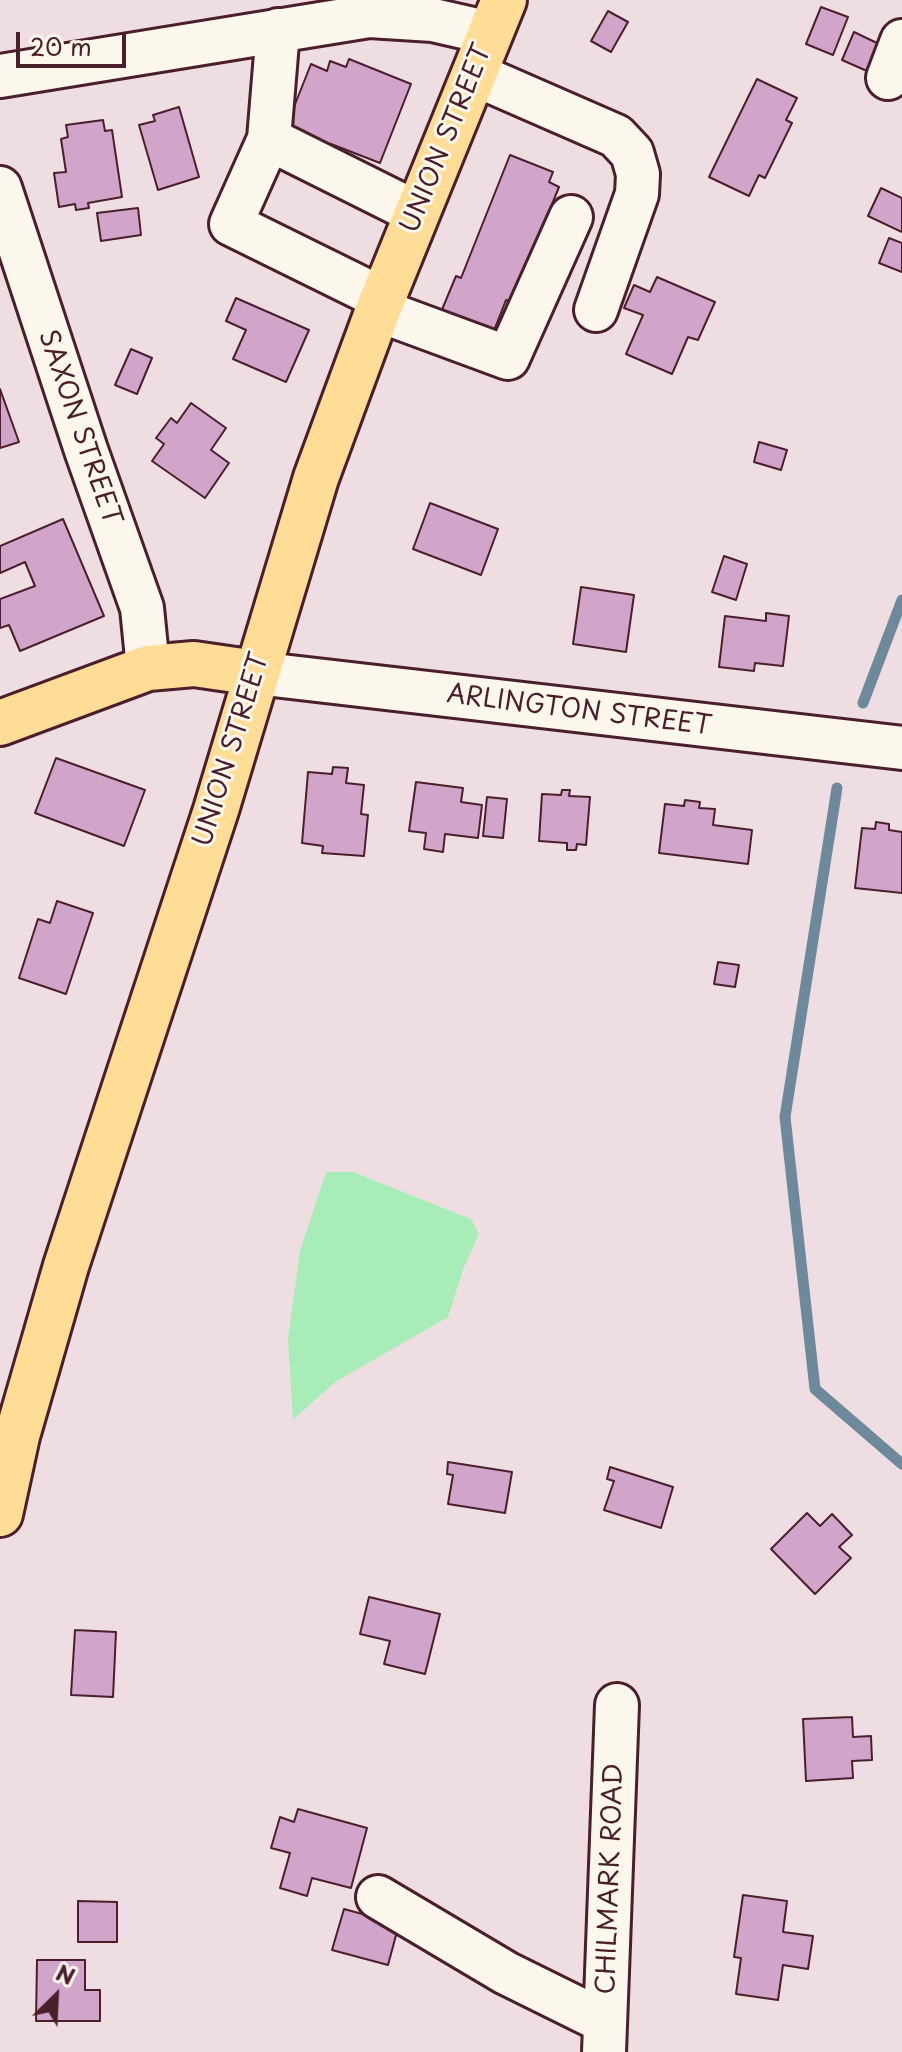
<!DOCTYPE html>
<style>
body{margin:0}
#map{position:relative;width:902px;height:2052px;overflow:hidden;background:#eedee2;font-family:"Playpen Sans",sans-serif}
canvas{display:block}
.north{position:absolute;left:16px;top:1956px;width:80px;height:80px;-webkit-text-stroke:6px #fbf7ec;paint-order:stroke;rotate:24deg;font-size:22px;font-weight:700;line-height:32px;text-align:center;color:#4a1f2b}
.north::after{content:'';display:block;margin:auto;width:28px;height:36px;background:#4a1f2b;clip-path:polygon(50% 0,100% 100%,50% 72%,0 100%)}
.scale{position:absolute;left:16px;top:32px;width:110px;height:36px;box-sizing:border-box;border:4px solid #4a1f2b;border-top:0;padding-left:10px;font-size:24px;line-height:28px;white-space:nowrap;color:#4a1f2b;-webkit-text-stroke:6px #fbf7ec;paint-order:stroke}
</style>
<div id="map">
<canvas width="902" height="2052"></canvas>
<div class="north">N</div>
<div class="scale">20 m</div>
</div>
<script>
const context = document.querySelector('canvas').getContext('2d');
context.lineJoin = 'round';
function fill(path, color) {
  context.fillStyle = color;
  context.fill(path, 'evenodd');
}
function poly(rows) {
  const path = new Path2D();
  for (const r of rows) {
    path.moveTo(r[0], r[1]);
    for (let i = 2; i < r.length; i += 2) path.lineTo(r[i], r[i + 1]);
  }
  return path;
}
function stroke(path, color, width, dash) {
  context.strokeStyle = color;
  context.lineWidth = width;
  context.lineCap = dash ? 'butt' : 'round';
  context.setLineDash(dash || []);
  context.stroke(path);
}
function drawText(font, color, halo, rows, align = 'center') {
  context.font = font + ' "Playpen Sans",sans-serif';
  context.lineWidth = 6;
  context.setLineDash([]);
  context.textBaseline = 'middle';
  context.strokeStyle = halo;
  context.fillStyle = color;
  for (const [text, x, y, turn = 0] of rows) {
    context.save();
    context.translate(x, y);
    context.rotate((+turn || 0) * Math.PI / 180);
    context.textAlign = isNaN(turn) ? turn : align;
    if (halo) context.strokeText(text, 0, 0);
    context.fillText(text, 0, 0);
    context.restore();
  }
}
const green = poly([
 [326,1172,353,1172,471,1219,479,1234,464,1267,448,1317,335,1382,293,1420,288,1339,300,1251]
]);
const stream = poly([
 [863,703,902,600],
 [837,788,785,1117,815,1389,902,1464]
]);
const building = poly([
 [821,7,848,17,833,55,806,44,821,7],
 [608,11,628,22,611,52,591,41,608,11],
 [854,32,879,44,867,71,842,60,854,32],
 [349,59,411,84,380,163,331,144,326,157,313,152,318,140,286,127,311,64,327,71,330,61,346,67,349,59],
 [757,79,797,98,786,120,792,123,765,178,759,175,749,196,709,177,757,79],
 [179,107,199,177,158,190,139,125,155,121,153,115,179,107],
 [103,120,105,131,112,130,122,197,88,203,89,208,76,210,75,204,59,207,54,173,66,172,61,139,68,137,66,125,103,120],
 [510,155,553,172,549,182,559,187,512,303,506,300,493,333,441,312,456,276,461,278,510,155],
 [881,188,902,198,902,232,868,216,881,188],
 [138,208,141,235,101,241,97,213,138,208],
 [889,238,902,243,902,272,879,263,889,238],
 [657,277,715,302,698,340,688,337,672,374,626,354,643,315,624,308,634,285,650,292,657,277],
 [236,298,309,330,286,382,233,359,246,330,226,321,236,298],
 [131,349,152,358,137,394,115,385,131,349],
 [0,389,19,442,0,448,0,389],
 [191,403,226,428,211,450,229,463,205,498,152,461,164,444,156,438,171,418,177,423,191,403],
 [759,442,787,450,781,470,754,462,759,442],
 [430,503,498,529,481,575,413,549,430,503],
 [63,519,104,616,20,651,9,625,0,628,0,599,35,586,25,562,0,573,0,546,63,519],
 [724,556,747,564,736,600,712,592,724,556],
 [581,587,634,595,626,652,573,644,581,587],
 [766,613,789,616,783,666,755,663,754,671,719,667,725,616,766,621,766,613],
 [56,758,145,790,124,846,35,813,56,758],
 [333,767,348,768,346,783,364,785,361,814,368,815,364,856,322,853,323,846,302,843,308,772,332,774,333,767],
 [416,782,463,788,461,802,482,805,478,838,445,834,443,852,424,849,426,833,409,831,416,782],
 [562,790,570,790,569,796,590,797,586,845,577,844,576,850,567,850,567,843,539,841,542,794,561,795,562,790],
 [487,797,507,799,503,838,483,836,487,797],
 [685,800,700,802,699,808,715,809,713,825,752,830,748,864,659,853,665,804,684,806,685,800],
 [876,822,889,824,889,830,902,832,902,893,855,888,862,828,875,829,876,822],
 [57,901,93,913,66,994,19,978,38,919,50,923,57,901],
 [718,962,739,965,735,987,714,984,718,962],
 [448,1462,512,1472,505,1513,448,1504,453,1475,447,1474,448,1462],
 [610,1467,673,1487,661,1528,604,1510,614,1481,607,1479,610,1467],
 [807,1513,820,1526,832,1514,852,1535,839,1547,851,1558,815,1594,771,1549,807,1513],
 [369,1597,440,1614,425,1674,384,1664,390,1641,360,1634,369,1597],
 [75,1630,116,1632,113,1697,71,1695,75,1630],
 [852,1717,853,1737,871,1736,872,1760,852,1761,853,1778,806,1781,803,1719,852,1717],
 [298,1809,367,1828,351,1888,312,1878,307,1896,280,1888,290,1853,271,1848,280,1817,294,1822,298,1809],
 [743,1895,787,1901,783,1932,813,1936,808,1969,783,1965,778,2000,736,1994,741,1958,734,1957,743,1895],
 [78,1901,117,1902,117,1942,78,1942,78,1901],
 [344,1909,399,1924,388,1965,332,1950,344,1909],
 [37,1960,85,1960,85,1990,100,1990,100,2021,36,2021,37,1960]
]);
const minor = poly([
 [278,30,269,139,231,224,383,299],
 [474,74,616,136,632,153,638,174,637,194,596,310],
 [0,76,369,16,433,20,490,33],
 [888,78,902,41],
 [269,139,417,213],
 [0,188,86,450,142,608,148,668],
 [378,310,508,358,571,217],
 [256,673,902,748],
 [378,1897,506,1973,605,2022],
 [604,2052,617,1705]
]);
const major = poly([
 [0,723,148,668,194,664,256,673],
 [0,1514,17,1436,66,1266,216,810,316,478,378,310,504,0]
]);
const streetNames = [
 ["UNION STREET",447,139,-68],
 ["SAXON STREET",79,428,71],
 ["ARLINGTON STREET",579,711,7],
 ["UNION STREET",232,750,-73],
 ["CHILMARK ROAD",611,1879,-88]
];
fill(green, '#a8ecb7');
stroke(stream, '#6e899c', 11);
fill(building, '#d0a5c9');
stroke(building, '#4a1f2b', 2);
stroke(minor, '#4a1f2b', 48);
stroke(major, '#4a1f2b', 50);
stroke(minor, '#fbf7ec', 42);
stroke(major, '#ffdd96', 44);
drawText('26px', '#4a1f2b', '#fbf7ec', streetNames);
</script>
